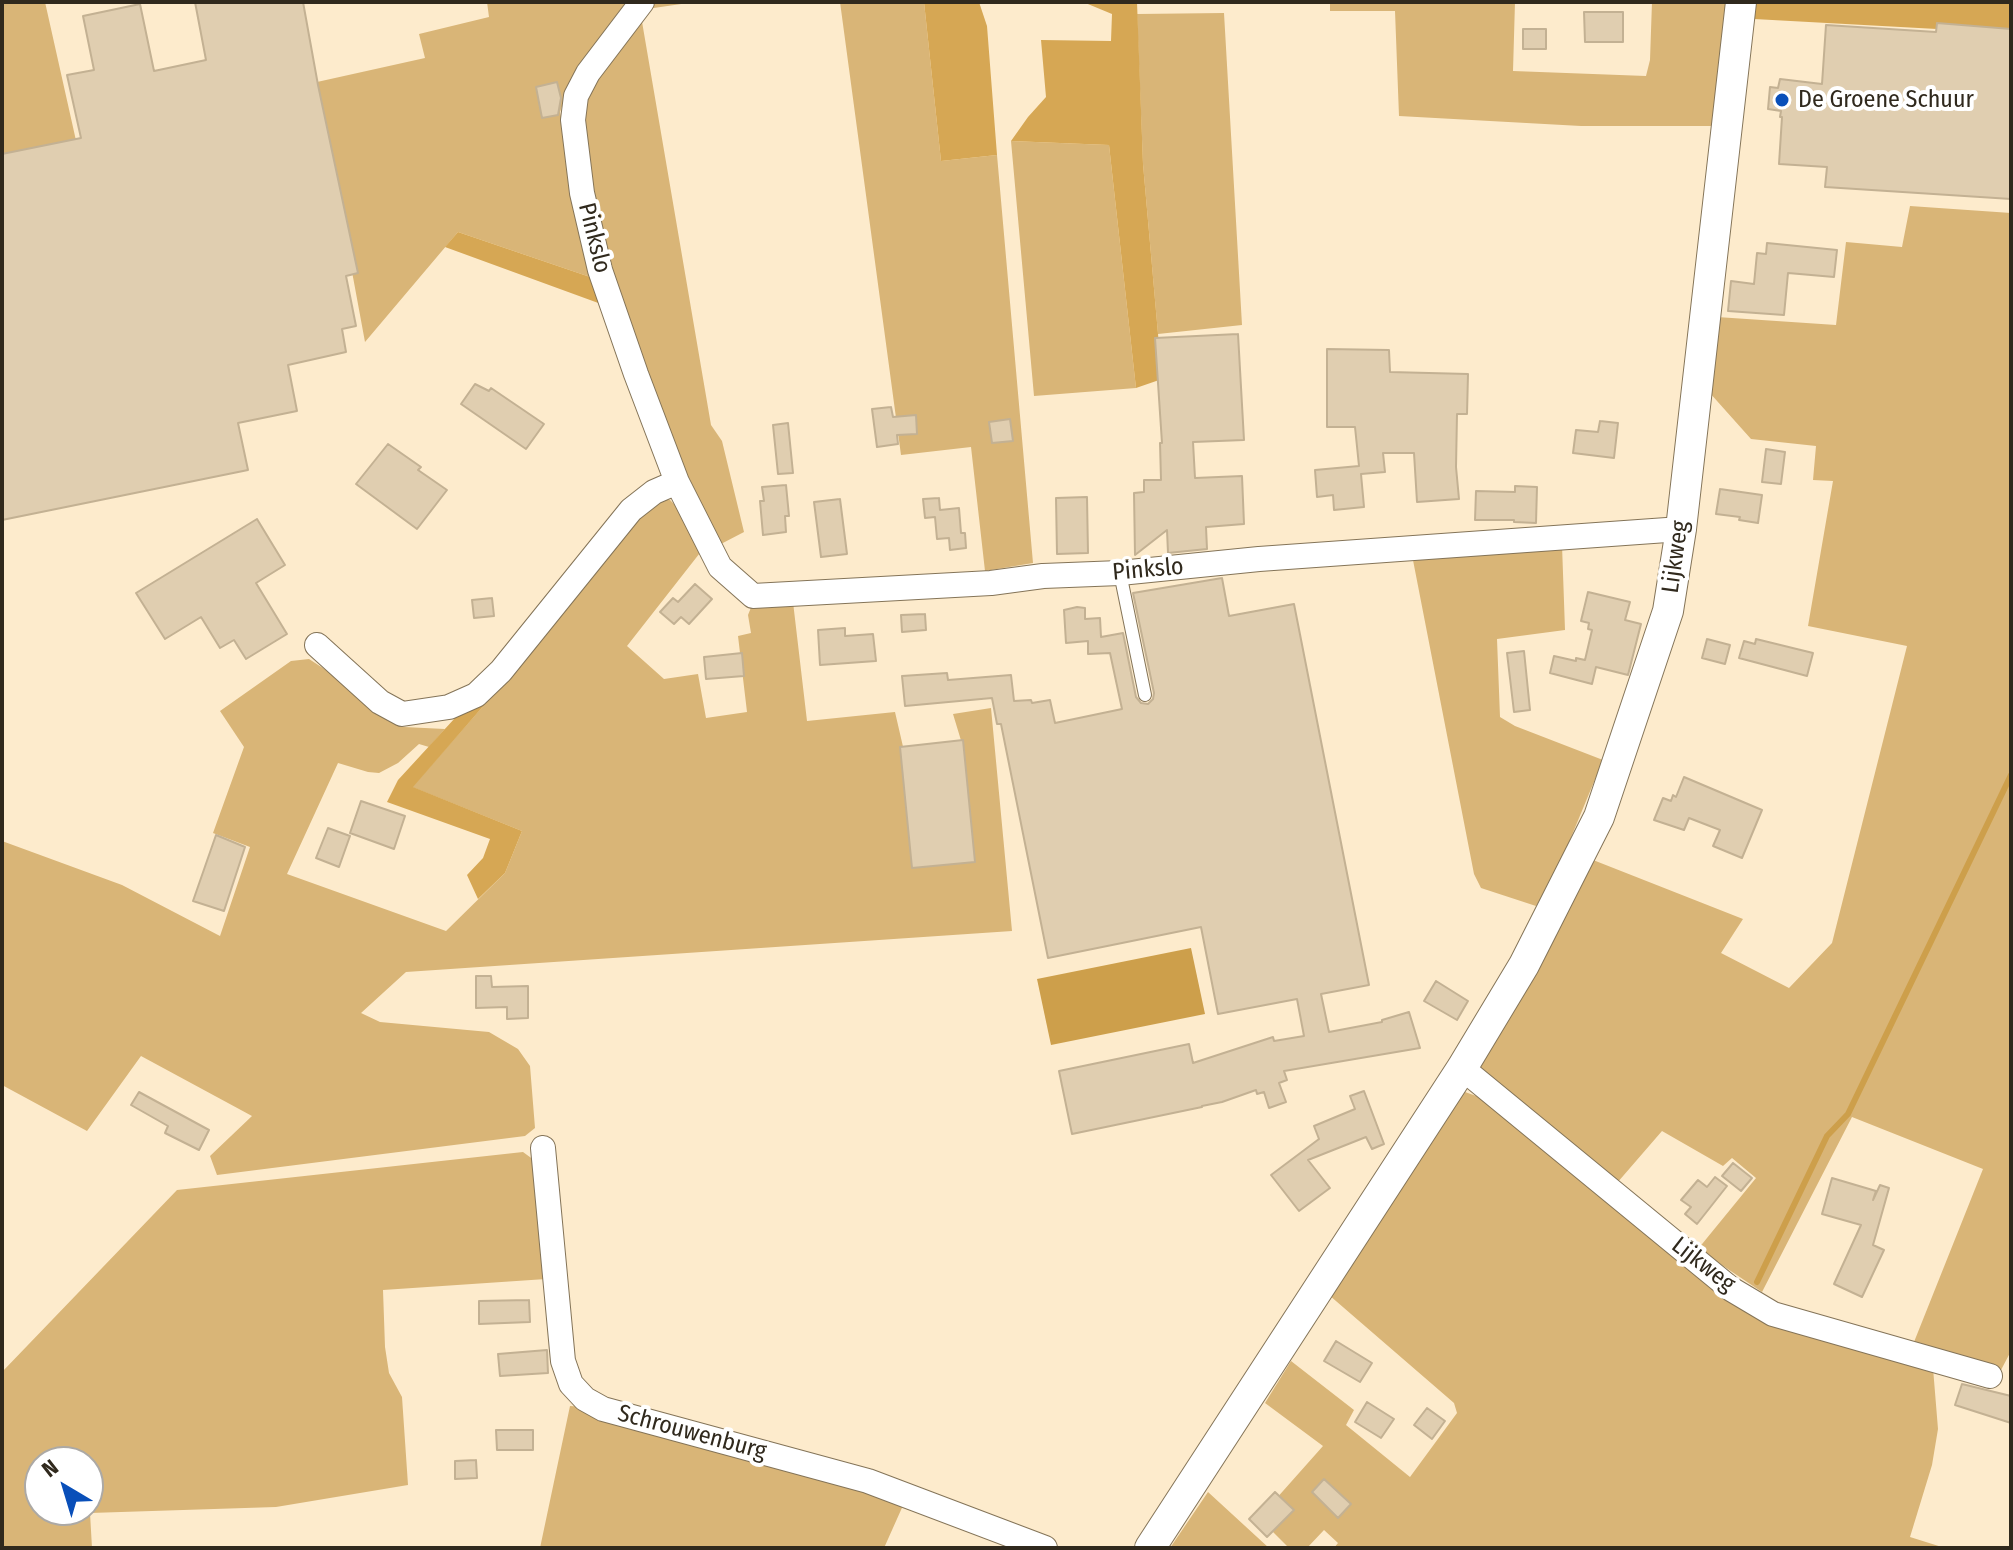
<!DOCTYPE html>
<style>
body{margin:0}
#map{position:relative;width:2013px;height:1550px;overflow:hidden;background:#fdebcc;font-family:"Fira Sans Condensed",sans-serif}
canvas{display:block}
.frame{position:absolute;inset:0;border:4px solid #30291d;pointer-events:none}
.north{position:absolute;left:24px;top:1446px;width:80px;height:80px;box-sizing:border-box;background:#fff;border:2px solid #aca9a5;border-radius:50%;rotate:322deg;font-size:22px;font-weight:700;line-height:32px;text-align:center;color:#30291d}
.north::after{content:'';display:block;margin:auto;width:28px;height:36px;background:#094fb9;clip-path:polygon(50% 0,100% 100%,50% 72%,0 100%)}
</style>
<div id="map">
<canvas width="2013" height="1550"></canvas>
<div class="frame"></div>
<div class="north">N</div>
</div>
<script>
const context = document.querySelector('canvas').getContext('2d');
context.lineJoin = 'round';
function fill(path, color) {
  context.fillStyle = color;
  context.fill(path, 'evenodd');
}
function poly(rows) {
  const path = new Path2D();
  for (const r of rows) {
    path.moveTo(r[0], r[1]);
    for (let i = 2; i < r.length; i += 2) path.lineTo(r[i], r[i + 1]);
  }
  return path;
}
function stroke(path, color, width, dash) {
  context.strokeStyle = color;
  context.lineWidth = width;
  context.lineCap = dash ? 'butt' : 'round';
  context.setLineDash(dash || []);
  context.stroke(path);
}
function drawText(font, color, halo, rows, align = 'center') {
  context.font = font + ' "Fira Sans Condensed",sans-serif';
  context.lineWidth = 8;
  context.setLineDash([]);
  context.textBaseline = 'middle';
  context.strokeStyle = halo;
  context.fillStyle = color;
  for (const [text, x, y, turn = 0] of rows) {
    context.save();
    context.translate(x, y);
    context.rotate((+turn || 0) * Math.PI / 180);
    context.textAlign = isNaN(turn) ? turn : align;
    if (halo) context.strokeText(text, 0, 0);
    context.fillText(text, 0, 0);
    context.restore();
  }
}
const green = poly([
 [2,2,45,2,77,145,2,159],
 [487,2,626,2,573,75,560,112,593,278,458,232,365,342,317,82,425,58,419,34,489,17],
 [645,2,695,2,640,10,711,425,722,441,744,532,719,545,706,524,641,374,599,250,579,132,580,95,609,49],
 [840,2,924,2,941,161,997,155,1033,563,985,571,971,447,901,455],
 [1330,2,1515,2,1513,71,1646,76,1650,60,1652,2,1732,2,1715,126,1581,126,1399,116,1395,11,1330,11],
 [1224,13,1242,325,1158,334,1143,164,1137,14],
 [1011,141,1109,145,1136,388,1034,396],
 [1910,206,2011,213,2011,1351,2001,1370,1914,1342,1983,1169,1852,1117,1762,1292,1698,1249,1756,1178,1732,1158,1723,1166,1662,1131,1617,1183,1481,1073,1477,1058,1588,858,1743,919,1721,953,1789,988,1832,943,1907,646,1808,626,1833,481,1813,480,1816,446,1751,439,1709,392,1717,317,1836,325,1846,242,1902,247],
 [650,499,670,500,681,511,703,549,627,646,664,679,698,674,706,718,747,712,738,636,751,633,748,615,754,600,793,602,807,721,895,712,904,751,963,747,953,714,991,708,1012,931,406,972,361,1013,380,1022,489,1032,518,1049,530,1066,535,1128,525,1136,217,1175,210,1156,252,1116,141,1056,87,1131,2,1085,2,841,122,885,220,936,250,847,213,833,244,747,220,711,291,661,309,659,332,674,374,713,404,727,445,729,429,747,419,744,398,763,379,773,368,772,338,763,287,874,446,931,505,873,522,831,412,787,486,703,625,526],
 [1562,545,1565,630,1497,639,1500,717,1515,726,1603,760,1555,876,1536,906,1481,888,1474,874,1412,555],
 [1465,1092,1479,1097,1712,1281,1933,1368,1938,1429,1932,1465,1910,1537,1945,1548,1334,1548,1338,1543,1324,1530,1307,1548,1289,1548,1259,1518,1323,1446,1265,1403,1291,1361,1354,1410,1346,1425,1410,1477,1457,1413,1454,1403,1329,1295,1453,1097],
 [523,1152,538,1163,546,1279,383,1290,385,1347,389,1373,402,1397,408,1485,276,1507,90,1513,92,1548,2,1548,2,1372,177,1190],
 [40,1462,88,1462,88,1510,40,1510],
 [570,1406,584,1407,905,1501,884,1548,540,1548],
 [1208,1492,1269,1548,1170,1548]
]);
const forest = poly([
 [924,2,979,2,987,26,997,155,941,161],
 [1083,2,1137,2,1143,164,1162,379,1136,388,1109,145,1011,141,1028,117,1046,97,1041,40,1111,41,1112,14],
 [1756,2,2011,2,2011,29,1937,29,1754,19],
 [458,232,593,278,601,304,445,247],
 [486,703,413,787,522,831,505,873,478,899,467,875,483,858,490,839,387,802,398,780,455,718]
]);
const water = poly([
 [1191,948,1205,1014,1051,1045,1037,979]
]);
const stream = poly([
 [1757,1282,1827,1136,1848,1114,2011,775]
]);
const building = poly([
 [195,2,303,2,318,85,358,273,346,276,356,326,342,329,346,352,288,365,297,411,238,423,248,470,2,520,2,154,81,138,67,75,94,70,83,16,140,4,154,71,206,60,195,2],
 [1584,12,1623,12,1623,42,1585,42,1584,12],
 [1937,23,2011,29,2011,199,1825,187,1827,167,1779,164,1782,117,1780,117,1781,111,1768,109,1770,87,1778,88,1780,79,1822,84,1826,25,1936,32,1937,23],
 [1523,29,1546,29,1546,49,1523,49,1523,29],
 [557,82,561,98,558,115,542,118,536,87,557,82],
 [1767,243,1837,250,1834,277,1788,273,1784,315,1728,311,1731,281,1754,284,1757,253,1766,254,1767,243],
 [1238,334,1244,440,1193,442,1195,478,1242,476,1244,524,1206,527,1207,549,1168,553,1167,530,1135,555,1134,493,1144,492,1144,480,1161,480,1160,443,1162,443,1155,338,1238,334],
 [1327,349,1389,350,1390,372,1468,374,1467,414,1457,414,1456,467,1459,499,1417,502,1414,453,1383,453,1385,472,1361,474,1364,507,1334,510,1333,495,1317,497,1315,470,1359,466,1355,427,1327,427,1327,349],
 [475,384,489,391,491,388,544,424,526,449,461,404,475,384],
 [891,407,893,417,916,415,917,434,897,435,898,444,877,447,872,409,891,407],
 [1010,419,1013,441,992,443,989,422,1010,419],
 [1600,421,1618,423,1614,458,1573,453,1576,430,1598,432,1600,421],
 [788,423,793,473,778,474,773,425,788,423],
 [388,444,421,467,418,470,447,490,417,529,356,484,388,444],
 [1766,449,1785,452,1781,484,1762,482,1766,449],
 [786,485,789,516,785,516,786,532,763,535,760,501,764,501,762,487,786,485],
 [1515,486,1537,487,1536,523,1514,522,1514,520,1475,520,1476,491,1515,492,1515,486],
 [1720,489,1762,495,1758,523,1739,520,1740,517,1716,514,1720,489],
 [1087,497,1088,553,1057,554,1056,498,1087,497],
 [939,498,940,510,959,508,961,533,965,533,966,548,950,550,949,538,937,539,935,517,925,518,923,499,939,498],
 [840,499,847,554,821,557,814,502,840,499],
 [257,519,285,565,256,583,287,634,246,659,234,640,220,648,201,617,165,639,136,593,257,519],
 [1222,578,1229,616,1294,604,1369,985,1321,994,1329,1032,1382,1022,1382,1020,1409,1012,1420,1048,1284,1071,1287,1080,1279,1083,1286,1102,1269,1108,1264,1092,1257,1094,1256,1090,1222,1102,1202,1106,1202,1107,1072,1134,1059,1071,1189,1044,1193,1063,1273,1037,1274,1041,1304,1036,1297,999,1218,1014,1201,927,1048,958,1001,724,997,724,992,698,905,706,902,676,947,673,948,680,1011,675,1014,701,1031,700,1032,703,1050,700,1055,723,1122,709,1110,653,1088,654,1088,641,1066,643,1064,610,1077,607,1085,608,1085,619,1100,618,1101,637,1123,633,1136,697,1141,703,1148,704,1153,699,1154,693,1133,593,1222,578],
 [695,584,712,599,689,624,681,617,674,624,660,612,673,598,678,602,695,584],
 [1588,592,1630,602,1625,620,1641,624,1628,675,1596,667,1592,684,1550,673,1554,656,1576,661,1576,658,1585,660,1592,630,1588,629,1589,623,1581,621,1588,592],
 [492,598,494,616,474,618,472,600,492,598],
 [925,614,926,630,902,632,901,615,925,614],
 [845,628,845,636,873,634,876,661,820,665,818,630,845,628],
 [1707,639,1730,645,1725,664,1702,658,1707,639],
 [1756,639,1813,653,1807,676,1739,658,1744,641,1755,644,1756,639],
 [1524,651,1530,710,1514,712,1507,653,1524,651],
 [742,653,744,676,706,679,704,657,742,653],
 [963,740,975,862,912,868,900,747,963,740],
 [1684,777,1762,810,1742,858,1713,846,1720,830,1689,818,1684,830,1654,820,1663,798,1671,801,1673,795,1676,797,1684,777],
 [361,801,405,816,394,849,350,833,361,801],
 [328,828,350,836,339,867,316,858,328,828],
 [216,835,245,847,224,911,193,901,216,835],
 [476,976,491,976,492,987,528,986,528,1018,507,1019,507,1007,476,1008,476,976],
 [1436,981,1468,1001,1457,1020,1424,1001,1436,981],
 [1364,1091,1384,1144,1372,1149,1366,1137,1308,1160,1330,1188,1299,1211,1271,1175,1319,1139,1314,1126,1355,1109,1350,1096,1364,1091],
 [139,1092,209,1130,199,1150,165,1133,168,1126,131,1105,139,1092],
 [1733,1163,1752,1178,1741,1191,1722,1176,1733,1163],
 [1715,1177,1727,1186,1697,1224,1685,1214,1691,1207,1681,1200,1698,1180,1707,1187,1715,1177],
 [1832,1178,1876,1191,1873,1200,1880,1185,1889,1188,1873,1245,1884,1250,1862,1297,1834,1284,1861,1225,1822,1214,1832,1178],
 [529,1300,530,1322,479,1324,479,1301,529,1300],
 [1336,1341,1372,1363,1360,1382,1324,1361,1336,1341],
 [547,1350,548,1373,500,1376,498,1354,547,1350],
 [1962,1384,2011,1396,2011,1423,1955,1405,1962,1384],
 [1367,1402,1394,1419,1381,1438,1355,1422,1367,1402],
 [1427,1408,1445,1421,1432,1439,1414,1425,1427,1408],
 [496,1430,533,1430,533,1450,497,1450,496,1430],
 [476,1460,477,1478,455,1479,455,1461,476,1460],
 [1324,1479,1351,1504,1338,1518,1312,1492,1324,1479],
 [1275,1492,1294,1510,1267,1537,1249,1519,1275,1492]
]);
const service = poly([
 [1120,573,1145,695]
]);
const minor = poly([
 [642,2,588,73,576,96,573,120,582,193,600,270,636,374,677,482,720,567,753,596,991,583,1043,576,1120,573,1259,559,1681,529],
 [317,645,380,702,402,714,449,707,476,695,501,671,631,510,654,492,677,482],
 [1462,1068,1731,1289,1773,1314,1990,1376],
 [543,1148,563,1361,571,1384,585,1399,603,1409,868,1481,1045,1548]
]);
const tertiary = poly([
 [1150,1548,1462,1068,1524,965,1599,817,1668,611,1681,529,1741,2]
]);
const markers = [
 [1782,100,8,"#094fb9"]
];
const poiNames = [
 ["De Groene Schuur",1798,100]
];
const streetNames = [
 ["Pinkslo",594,238,76],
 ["Lijkweg",1676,557,-82],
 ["Pinkslo",1148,570,-5],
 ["Lijkweg",1703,1265,38],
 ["Schrouwenburg",692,1433,15]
];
fill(green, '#d9b577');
fill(forest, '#d6a754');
fill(water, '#cd9f4b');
stroke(stream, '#cd9f4b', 6);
fill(building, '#e0ceb0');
stroke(building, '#c3b193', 2);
stroke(service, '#847458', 14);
stroke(minor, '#847458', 26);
stroke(tertiary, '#847458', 32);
stroke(service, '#fff', 12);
stroke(minor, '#fff', 24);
stroke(tertiary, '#fff', 30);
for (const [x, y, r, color] of markers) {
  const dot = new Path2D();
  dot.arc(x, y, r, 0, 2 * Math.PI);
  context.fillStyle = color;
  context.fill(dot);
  stroke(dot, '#fff', 3);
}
drawText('24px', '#30291d', '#fff', poiNames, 'left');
drawText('24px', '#30291d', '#fff', streetNames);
</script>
